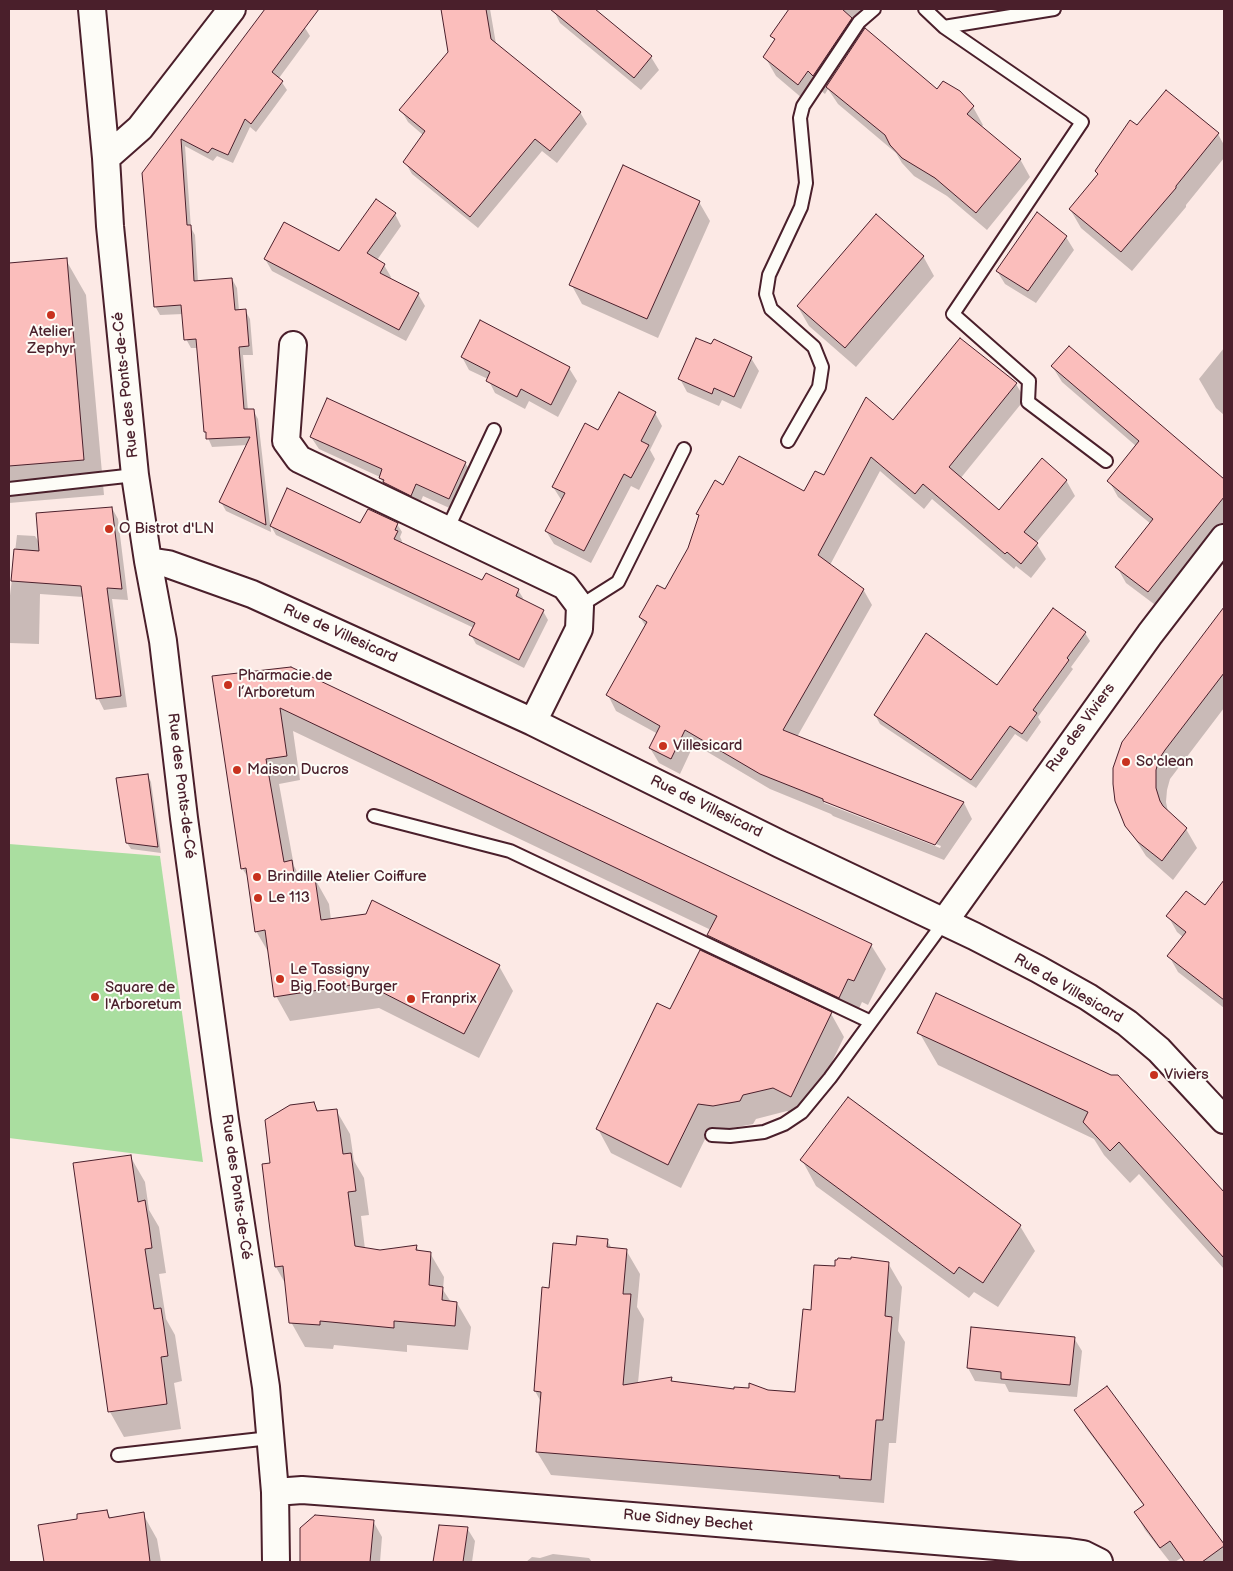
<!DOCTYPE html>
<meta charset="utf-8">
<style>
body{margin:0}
#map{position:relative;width:1233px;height:1571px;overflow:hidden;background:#fce9e5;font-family:"Balsamiq Sans",sans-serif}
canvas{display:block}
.frame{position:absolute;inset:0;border:10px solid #4a1f2b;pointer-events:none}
</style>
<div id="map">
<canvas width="1233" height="1571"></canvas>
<div class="frame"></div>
</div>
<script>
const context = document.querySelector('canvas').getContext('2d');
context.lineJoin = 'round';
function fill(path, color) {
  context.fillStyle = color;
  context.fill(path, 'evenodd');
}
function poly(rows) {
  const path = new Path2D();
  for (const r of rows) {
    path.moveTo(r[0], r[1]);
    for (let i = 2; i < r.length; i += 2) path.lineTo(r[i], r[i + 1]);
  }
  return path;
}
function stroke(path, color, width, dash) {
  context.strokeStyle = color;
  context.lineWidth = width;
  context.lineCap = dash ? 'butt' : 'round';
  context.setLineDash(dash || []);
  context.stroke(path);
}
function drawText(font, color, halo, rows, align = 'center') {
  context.font = font + ' "Balsamiq Sans",sans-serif';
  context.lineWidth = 4;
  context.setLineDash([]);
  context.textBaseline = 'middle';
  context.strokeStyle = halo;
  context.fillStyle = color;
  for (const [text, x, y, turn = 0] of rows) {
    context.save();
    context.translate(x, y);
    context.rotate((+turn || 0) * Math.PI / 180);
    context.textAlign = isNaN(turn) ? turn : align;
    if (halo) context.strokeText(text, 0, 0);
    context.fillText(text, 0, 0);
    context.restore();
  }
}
const green = poly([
 [9,844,160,856,203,1162,9,1138]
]);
const shadow = poly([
 [266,9,279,9,305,28,310,36,279,78,287,90,256,132,250,127,233,163,217,156,213,161,185,146,191,228,195,235,198,282,232,279,237,288,239,311,245,310,250,319,253,355,243,355,248,411,253,410,258,419,271,532,226,511,221,502,247,445,212,447,205,431,198,348,191,348,186,339,183,314,160,315,155,306,143,173],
 [442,9,490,9,496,44,580,112,587,124,557,163,542,151,478,228,412,174,405,162,423,135,408,122,401,110,449,52],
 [553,9,593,9,651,57,659,70,641,90,560,23],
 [790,9,859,9,866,22,859,32,861,36,937,91,973,107,983,125,981,127,1020,159,1030,177,987,230,947,196,914,176,902,163,896,153,838,104,828,89,825,94,819,89,809,104,776,76,765,57,775,41,772,36],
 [1137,127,1218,134,1224,145,1224,158,1186,205,1186,207,1132,271,1081,228,1070,209,1098,175,1096,171],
 [699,202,710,221,658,338,582,304,571,284],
 [395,214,401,226,377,260,384,265,391,277,390,279,418,294,425,306,406,341,272,271,265,259,339,252],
 [1066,237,1074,250,1036,303,1005,284,997,271],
 [923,256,934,276,856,367,809,326,798,307],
 [66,260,86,295,104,495,9,503,9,265],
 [1069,348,1224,481,1224,524,1158,607,1126,583,1117,567,1151,524,1118,497,1109,481,1136,446,1062,382,1052,366],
 [1224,348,1224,415,1216,408,1199,379],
 [462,357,569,368,577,381,558,417,529,401,525,409,495,393,488,379,469,370],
 [751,358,759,371,741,409,722,400,719,406,687,392,680,379],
 [1016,384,1025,399,960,479,999,512,1066,480,1075,496,1036,543,1046,559,1031,578,1016,566,1014,569,932,499,924,509,880,471,830,565,863,589,872,605,797,737,964,803,972,819,944,860,833,816,831,814,770,789,694,744,680,774,659,763,650,748,658,734,616,711,608,695,646,627,640,617,666,591,689,549,699,517,698,514,724,486,804,493,894,422],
 [824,800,941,846,940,848,824,803],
 [655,413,662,426,650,450,655,459,639,490,631,486,591,563,554,544,546,531,562,501,553,487,599,432],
 [311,437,465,463,473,475,456,511,423,496,418,508,387,491,380,477,319,449],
 [112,508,118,519,128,600,112,599,127,707,104,710,98,698,83,597,40,594,39,644,9,643,9,604,17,535,35,536,40,544],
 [397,524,402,532,400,537,402,541,401,544,483,582,518,590,523,598,522,601,543,611,548,620,524,668,476,644,471,635,474,628,276,535,271,526],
 [1224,609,1224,708,1170,779,1167,790,1166,802,1168,812,1186,829,1197,848,1173,880,1146,856,1132,834,1123,743],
 [1085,633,1090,641,1071,667,1073,669,1038,717,1041,722,1027,742,1015,734,976,788,880,724,875,715,997,687],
 [213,677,871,945,886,969,868,1005,862,1002,853,1022,829,1010,844,1037,804,1120,787,1111,756,1119,753,1124,727,1129,711,1127,681,1188,611,1153,598,1129,671,1011,724,963,708,935,711,930,293,731,300,780,279,784,294,866,302,881,315,879,329,904,331,920,499,966,513,991,479,1058,379,1008,290,1021,276,996,270,955,256,931,249,879,242,868],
 [148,776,151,782,161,853,131,849,127,843],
 [1224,882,1224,1008,1178,972,1169,956,1183,937,1177,932,1168,916,1205,907],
 [919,1032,1111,1076,1118,1076,1224,1193,1224,1269,1139,1174,1130,1183,1104,1155,1094,1139,938,1065],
 [848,1098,1020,1226,1035,1251,998,1307,974,1292,969,1298,816,1186,802,1160],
 [314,1104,319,1112,336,1110,350,1134,354,1161,364,1178,369,1215,361,1216,365,1249,380,1252,416,1246,419,1251,430,1253,444,1277,443,1290,451,1302,457,1303,471,1327,468,1350,407,1345,407,1352,334,1345,333,1349,305,1347,291,1322,286,1285,276,1267,264,1165,271,1164],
 [130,1156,145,1182,149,1210,159,1227,166,1273,159,1274,166,1319,175,1335,182,1381,174,1383,181,1429,124,1437,110,1412,74,1164],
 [607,1240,612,1249,626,1250,640,1274,637,1307,644,1319,638,1383,671,1378,674,1383,735,1390,796,1393,812,1311,836,1268,888,1263,902,1287,898,1331,905,1342,896,1443,889,1443,884,1503,551,1475,537,1452,541,1402,535,1391,551,1289,577,1246],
 [1074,1338,1082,1351,1077,1397,1009,1392,1005,1384,975,1381,968,1368],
 [1107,1388,1224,1546,1224,1562,1184,1562,1181,1558,1175,1562,1170,1562,1145,1530,1135,1512,1144,1506,1086,1428,1076,1410],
 [107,1511,111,1519,143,1514,157,1539,161,1562,45,1562,40,1526,79,1520],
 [373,1521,382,1537,380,1562,301,1562,301,1528],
 [440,1526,467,1528,475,1541,472,1562,434,1562],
 [553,1554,589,1558,592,1562,526,1562,532,1557,540,1558]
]);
const building = poly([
 [265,9,319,9,272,72,283,81,251,124,245,119,228,155,212,148,208,153,181,139,187,225,191,225,194,281,232,278,235,310,246,309,249,346,239,347,244,409,254,409,266,525,219,502,250,437,206,439,206,432,204,432,196,339,184,340,181,305,154,307,142,173,265,9],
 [441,9,486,9,491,39,581,112,550,151,535,139,470,217,403,162,425,131,399,110,448,52,441,9],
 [550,9,595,9,652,56,634,78,550,9],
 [789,9,842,9,852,18,813,76,808,71,798,85,763,57,775,39,770,36,789,9],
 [865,28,937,89,943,81,960,91,974,106,967,114,1021,159,976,213,935,178,902,158,890,145,885,135,826,87,865,28],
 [1166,90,1219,133,1176,186,1176,188,1121,252,1069,209,1098,174,1095,171,1130,120,1137,125,1166,90],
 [623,165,700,201,647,319,569,285,623,165],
 [376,199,396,213,367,253,385,264,380,273,419,293,399,330,264,259,284,222,339,251,376,199],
 [1037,212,1067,236,1028,291,996,271,1037,212],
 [876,214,924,256,845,348,797,306,876,214],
 [67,258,84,460,9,466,9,263,67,258],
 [480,320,570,367,551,405,521,389,517,397,486,381,490,372,461,357,480,320],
 [696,338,711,344,714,339,752,357,734,397,714,388,712,394,678,379,696,338],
 [960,338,1017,383,949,467,999,510,1042,458,1067,480,1024,532,1038,543,1021,564,1007,552,1005,554,923,484,915,494,871,457,818,555,864,589,783,730,964,802,935,845,823,801,823,799,760,774,685,730,671,759,649,748,660,726,606,695,647,622,639,617,657,585,665,589,688,548,699,515,696,514,715,480,723,485,739,456,804,491,815,471,824,475,866,397,893,420,960,338],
 [1069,346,1224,479,1224,497,1148,592,1115,567,1153,519,1107,481,1139,441,1051,366,1069,346],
 [619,392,656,412,641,441,649,445,631,478,624,474,584,551,545,531,565,493,552,487,585,423,598,430,619,392],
 [327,398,466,462,449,499,416,484,411,496,383,482,384,480,379,478,382,469,310,437,327,398],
 [287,488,360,523,368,509,398,523,395,530,398,531,394,539,482,580,486,573,519,589,516,596,544,610,519,660,469,635,475,623,270,526,287,488],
 [112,507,122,589,107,588,121,696,96,699,81,586,11,581,14,549,39,551,36,513,112,507],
 [1224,607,1224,673,1165,750,1159,759,1156,770,1156,788,1160,801,1163,806,1187,828,1162,861,1138,842,1125,826,1115,801,1113,784,1113,768,1122,742,1224,607],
 [1053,608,1086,632,1067,658,1069,660,1033,710,1037,713,1022,734,1010,726,971,780,874,715,926,633,997,685,1053,608],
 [291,667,872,944,854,981,848,979,839,998,707,935,717,916,280,708,287,756,266,759,284,862,292,860,295,881,315,878,321,920,366,914,372,900,500,965,464,1034,364,983,274,997,265,930,255,932,246,868,241,869,212,676,291,667],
 [148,774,158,847,126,843,116,778,148,774],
 [1224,880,1224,1000,1167,956,1186,932,1166,916,1186,891,1205,905,1224,880],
 [700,950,832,1012,791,1097,773,1088,743,1095,740,1101,713,1106,698,1104,668,1165,596,1129,657,1003,670,1009,700,950],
 [936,993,1111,1075,1118,1075,1224,1192,1224,1258,1119,1142,1110,1151,1083,1122,1088,1112,917,1033,936,993],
 [848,1097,1021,1225,983,1283,959,1267,954,1274,800,1160,848,1097],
 [314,1102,317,1111,337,1109,343,1154,351,1153,356,1191,348,1192,355,1246,380,1250,417,1245,416,1250,431,1252,429,1285,443,1287,442,1300,457,1302,455,1326,394,1321,394,1328,320,1321,320,1325,289,1323,283,1266,275,1267,269,1222,262,1164,270,1163,265,1120,290,1105,314,1102],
 [131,1155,138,1202,145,1200,149,1225,152,1248,145,1249,154,1309,161,1308,164,1327,168,1356,161,1357,167,1404,108,1412,73,1163,131,1155],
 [577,1236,608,1239,607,1247,627,1249,623,1294,631,1294,623,1385,672,1377,671,1381,734,1389,734,1387,749,1388,749,1383,768,1390,795,1392,803,1309,811,1310,814,1265,835,1266,835,1260,837,1260,838,1258,851,1259,851,1257,889,1262,885,1316,892,1317,883,1420,876,1420,871,1480,839,1478,840,1476,536,1452,541,1392,534,1391,542,1287,549,1288,553,1243,576,1245,577,1236],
 [971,1327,1075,1337,1070,1385,1001,1379,1001,1372,967,1368,971,1327],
 [1107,1386,1224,1544,1224,1546,1202,1562,1185,1562,1170,1541,1160,1548,1134,1512,1144,1505,1074,1410,1107,1386],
 [107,1510,109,1518,144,1512,150,1562,44,1562,38,1525,77,1519,77,1514,107,1510],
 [315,1515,374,1520,370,1562,300,1562,300,1528,315,1515],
 [439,1525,468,1527,463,1562,433,1562,439,1525]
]);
const service = poly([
 [925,9,944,27,1082,122,953,314,1029,381,1028,402,1106,461],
 [944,27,1054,9],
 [788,441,819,387,822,367,814,347,771,309,766,294,769,275,801,207,806,183,800,118,803,106,859,22,874,9],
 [9,489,135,475],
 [447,530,494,430],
 [580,606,618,582,684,449],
 [374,816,510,851,871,1022],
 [712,1135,730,1136,764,1132,784,1124,802,1112,830,1078,944,922],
 [118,1455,270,1438]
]);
const minor = poly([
 [92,9,106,158,110,226,135,475,148,561,163,641,184,818,225,1120,266,1387,275,1492,276,1562],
 [106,158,140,128,232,9],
 [293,345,286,441,299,459,565,586,580,606,579,629,533,722],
 [148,561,168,564,252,594,533,722,780,844,974,936,1038,969,1088,997,1127,1023,1159,1050,1224,1120],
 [944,922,1150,634,1224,538],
 [275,1492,302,1490,462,1502,1069,1552,1083,1554,1099,1562]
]);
const markers = [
 [51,315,5,"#c8321e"],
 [109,529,5,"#c8321e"],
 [228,685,5,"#c8321e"],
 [663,746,5,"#c8321e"],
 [1126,762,5,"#c8321e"],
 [237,770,5,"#c8321e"],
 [257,877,5,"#c8321e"],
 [258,898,5,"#c8321e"],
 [280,979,5,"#c8321e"],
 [95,997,5,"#c8321e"],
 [411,999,5,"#c8321e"],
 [1154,1075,5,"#c8321e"]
];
const poiNames = [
 ["Atelier",51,332,"center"],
 ["Zephyr",51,349,"center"],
 ["O Bistrot d'LN",119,529],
 ["Pharmacie de",238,676],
 ["l’Arboretum",238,693],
 ["Villesicard",673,746],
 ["So'clean",1136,762],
 ["Maison Ducros",247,770],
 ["Brindille Atelier Coiffure",267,877],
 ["Le 113",268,898],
 ["Le Tassigny",290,970],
 ["Big Foot Burger",290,987],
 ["Square de",105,988],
 ["l'Arboretum",105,1005],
 ["Franprix",421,999],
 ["Viviers",1164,1075]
];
const streetNames = [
 ["Rue des Ponts-de-Cé",126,385,-96],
 ["Rue de Villesicard",340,634,24],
 ["Rue des Viviers",1081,728,-54],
 ["Rue des Ponts-de-Cé",181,786,83],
 ["Rue de Villesicard",706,807,26],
 ["Rue de Villesicard",1068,989,30],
 ["Rue des Ponts-de-Cé",236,1187,82],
 ["Rue Sidney Bechet",688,1521,5]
];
fill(green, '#aadea0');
fill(shadow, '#0003');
fill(building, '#fbbebc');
stroke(building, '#4a1f2b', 1);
stroke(service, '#4a1f2b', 16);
stroke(minor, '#4a1f2b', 30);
stroke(service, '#fdfcf7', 12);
stroke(minor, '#fdfcf7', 26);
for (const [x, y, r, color] of markers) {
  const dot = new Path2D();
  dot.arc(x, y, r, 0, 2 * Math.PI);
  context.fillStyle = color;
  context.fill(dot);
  stroke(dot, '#fdfcf7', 2);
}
drawText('15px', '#4a1f2b', '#fdfcf7', poiNames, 'left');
drawText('15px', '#4a1f2b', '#fdfcf7', streetNames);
</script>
